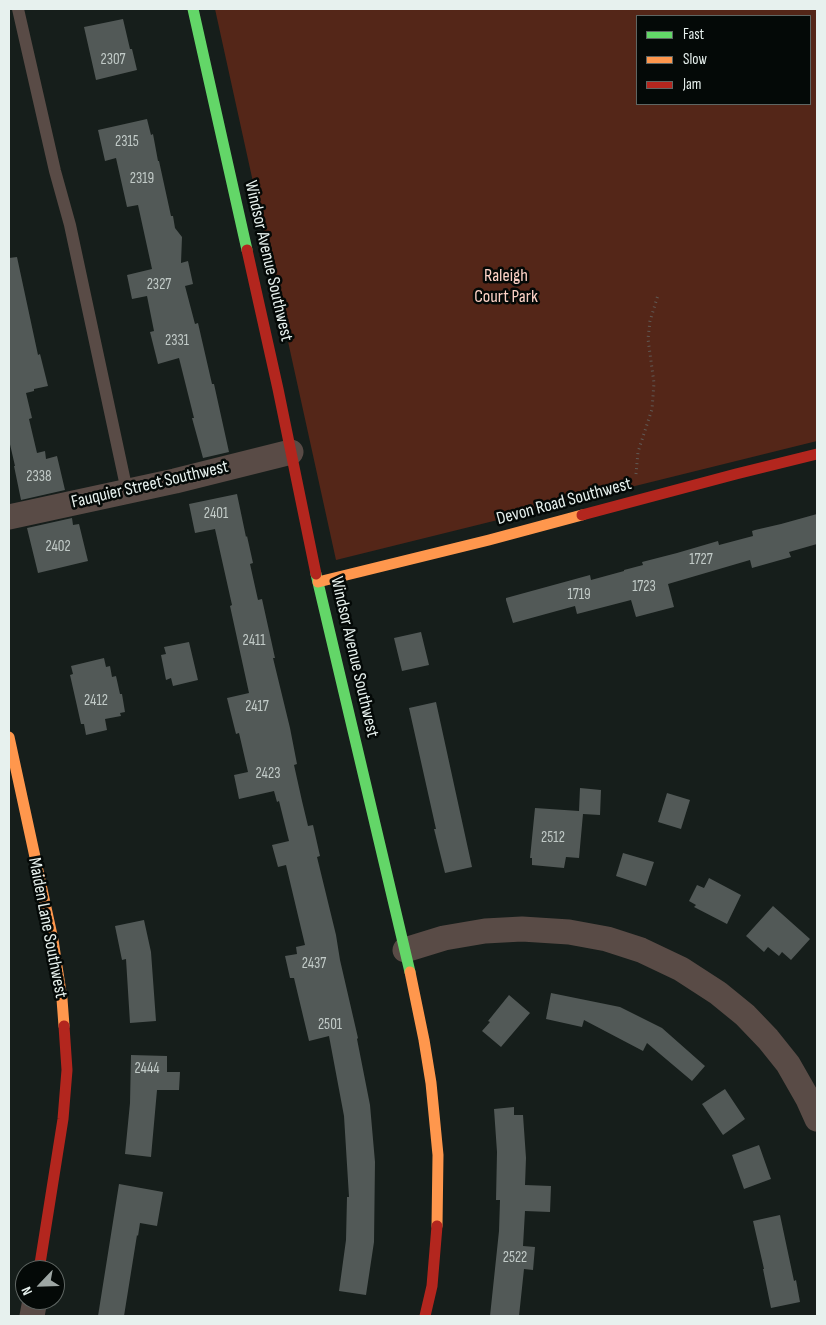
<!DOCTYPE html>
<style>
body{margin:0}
#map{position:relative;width:826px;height:1325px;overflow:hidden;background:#161e1b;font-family:"Sofia Sans Condensed",sans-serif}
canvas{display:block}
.frame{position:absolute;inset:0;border:10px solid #e7f1ee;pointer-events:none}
.legend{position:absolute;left:636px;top:15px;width:175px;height:90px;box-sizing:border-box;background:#040907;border:1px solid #5f6663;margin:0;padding:6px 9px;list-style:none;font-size:15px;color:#e7f1ee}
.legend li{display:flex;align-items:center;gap:10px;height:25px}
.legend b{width:25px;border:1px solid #5f6663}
.north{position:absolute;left:15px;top:1260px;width:50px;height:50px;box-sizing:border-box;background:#040907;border:1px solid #5f6663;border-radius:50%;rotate:246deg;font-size:14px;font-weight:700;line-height:20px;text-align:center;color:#e7f1ee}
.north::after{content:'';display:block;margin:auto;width:18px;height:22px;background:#9ea7a4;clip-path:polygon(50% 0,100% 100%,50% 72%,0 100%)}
</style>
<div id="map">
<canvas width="826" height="1325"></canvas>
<div class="frame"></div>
<ul class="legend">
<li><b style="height:6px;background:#63d668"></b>Fast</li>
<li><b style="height:6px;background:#ff974d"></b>Slow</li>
<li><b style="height:6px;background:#b3261e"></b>Jam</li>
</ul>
<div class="north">N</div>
</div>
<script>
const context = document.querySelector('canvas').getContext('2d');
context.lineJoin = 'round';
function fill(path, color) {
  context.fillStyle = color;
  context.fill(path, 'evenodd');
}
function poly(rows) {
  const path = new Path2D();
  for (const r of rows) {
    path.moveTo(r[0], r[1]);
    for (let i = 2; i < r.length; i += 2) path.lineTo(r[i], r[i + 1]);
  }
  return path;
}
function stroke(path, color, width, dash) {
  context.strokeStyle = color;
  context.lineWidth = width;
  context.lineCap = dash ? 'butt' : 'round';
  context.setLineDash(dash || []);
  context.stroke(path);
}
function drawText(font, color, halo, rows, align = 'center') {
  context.font = font + ' "Sofia Sans Condensed",sans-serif';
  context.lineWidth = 5;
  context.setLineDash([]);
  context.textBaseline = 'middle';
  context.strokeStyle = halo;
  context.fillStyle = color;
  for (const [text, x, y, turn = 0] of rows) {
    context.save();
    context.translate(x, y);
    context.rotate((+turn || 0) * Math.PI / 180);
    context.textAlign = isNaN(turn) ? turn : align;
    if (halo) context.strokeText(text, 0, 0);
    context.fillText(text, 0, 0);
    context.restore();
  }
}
const green = poly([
 [215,9,817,9,817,441,336,560],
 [637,16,810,16,810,104,637,104]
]);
const building = poly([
 [123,19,130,49,132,49,137,70,96,80,84,27],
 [147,119,151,135,153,134,158,161,159,161,171,216,173,216,175,228,182,237,181,263,188,261,193,284,185,286,195,324,198,323,212,384,214,384,229,452,203,458,192,418,194,418,179,358,158,364,150,332,154,331,147,296,132,299,127,275,152,269,138,205,127,207,116,158,105,161,98,130],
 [17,257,38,355,40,354,48,386,34,389,34,391,26,393,32,418,29,419,37,453,45,451,46,459,57,456,65,490,21,500,14,466,15,466,9,440,9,258],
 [237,494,246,537,247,536,253,563,250,564,258,600,262,599,275,658,273,658,290,728,297,764,294,765,302,801,308,826,313,825,320,856,317,857,336,935,340,960,358,1038,357,1039,370,1105,375,1162,374,1242,366,1295,339,1291,346,1240,347,1197,349,1197,344,1116,329,1036,309,1041,294,978,290,978,285,956,297,954,296,947,305,945,286,865,278,867,272,845,289,841,279,801,277,802,274,791,239,799,234,775,248,772,239,733,236,734,227,698,249,693,230,606,232,605,215,529,195,533,189,504],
 [817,514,817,544,789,552,791,557,752,568,750,560,668,584,674,607,636,617,631,600,577,614,575,606,513,623,506,600,506,598,590,575,591,580,624,571,624,570,643,565,642,562,677,553,718,541,719,545,753,536,752,531,755,530,781,524],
 [72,518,73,525,79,524,88,561,38,573,27,528],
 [421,632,429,665,402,671,394,638],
 [189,642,198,680,173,686,171,678,166,680,161,655,166,654,164,647],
 [104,658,106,667,110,666,112,677,116,676,120,694,122,694,125,712,120,713,121,716,105,719,107,730,86,735,84,724,81,724,77,706,70,675,73,674,71,666],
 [436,702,472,867,445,873,434,829,436,829,409,708],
 [580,788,601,790,600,815,583,814,579,858,566,857,564,868,532,865,532,858,530,858,535,808,579,811],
 [667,793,690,800,681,829,658,822],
 [623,853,654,862,646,886,616,876],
 [709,878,741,895,727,924,694,907,696,905,689,901,697,885,704,888],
 [773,906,810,939,791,960,782,952,779,956,768,947,764,952,746,936],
 [144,920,151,952,156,1021,130,1023,126,959,122,960,115,926],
 [551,993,620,1007,662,1028,705,1066,692,1081,647,1043,643,1051,584,1020,582,1027,546,1019],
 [509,995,530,1013,501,1047,482,1031,490,1022,488,1021],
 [131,1055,167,1056,167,1072,180,1072,179,1090,157,1090,151,1157,125,1154,130,1103],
 [725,1089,745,1119,723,1135,702,1104],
 [514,1107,514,1115,523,1115,526,1158,525,1185,551,1186,550,1212,525,1211,523,1246,535,1247,533,1270,524,1269,519,1316,490,1316,499,1231,500,1200,496,1200,497,1152,494,1109],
 [759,1145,771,1179,744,1189,732,1155],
 [119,1184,163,1192,157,1226,140,1223,138,1236,137,1235,124,1316,98,1316],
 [780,1215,794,1281,796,1280,800,1302,771,1308,763,1269,764,1269,753,1221]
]);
const path = poly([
 [636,474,638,452,652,409,654,383,648,339,650,321,658,295]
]);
const lane = poly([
 [18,9,55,171,70,225,127,491]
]);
const street = poly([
 [9,517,175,481,291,452],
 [405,950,444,938,485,931,522,929,569,932,607,939,641,950,681,969,718,993,745,1015,768,1039,788,1064,808,1099,817,1119],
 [32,1316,35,1300]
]);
const fast = poly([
 [193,9,247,250],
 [316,574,410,972]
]);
const slow = poly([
 [318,582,489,540,582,515],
 [9,737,53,940,62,999,64,1026],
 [410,972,424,1040,431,1083,438,1155,437,1226]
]);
const jam = poly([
 [247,250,278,389,316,574],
 [582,515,736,474,817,454],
 [39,1270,63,1119,67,1070,64,1026],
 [425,1316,432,1286,437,1226]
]);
const numberNames = [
 ["2307",113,60],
 ["2315",127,142],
 ["2319",142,179],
 ["2327",159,285],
 ["2331",177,341],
 ["2338",39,477],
 ["2401",216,514],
 ["2402",58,547],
 ["1727",701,560],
 ["1723",644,587],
 ["1719",579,595],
 ["2411",254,641],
 ["2412",96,701],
 ["2417",257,707],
 ["2423",268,774],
 ["2512",553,838],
 ["2437",314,964],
 ["2501",330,1025],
 ["2444",147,1069],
 ["2522",515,1258]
];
const streetNames = [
 ["Windsor Avenue Southwest",268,261,77],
 ["Fauquier Street Southwest",150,485,-13],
 ["Devon Road Southwest",564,502,-15],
 ["Windsor Avenue Southwest",354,657,77],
 ["Maiden Lane Southwest",47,928,79]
];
const parkNames = [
 ["Raleigh",506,276],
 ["Court Park",506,297]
];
fill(green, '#542618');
fill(building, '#525957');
stroke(path, '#605a56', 3, [1, 4]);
stroke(lane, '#594b46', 12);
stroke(street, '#594b46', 25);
stroke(fast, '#63d668', 11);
stroke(slow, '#ff974d', 11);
stroke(jam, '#b3261e', 11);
drawText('15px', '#c2cbc8', null, numberNames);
drawText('18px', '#e7f1ee', '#040907', streetNames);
drawText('18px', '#fdd2c6', '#040907', parkNames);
</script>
